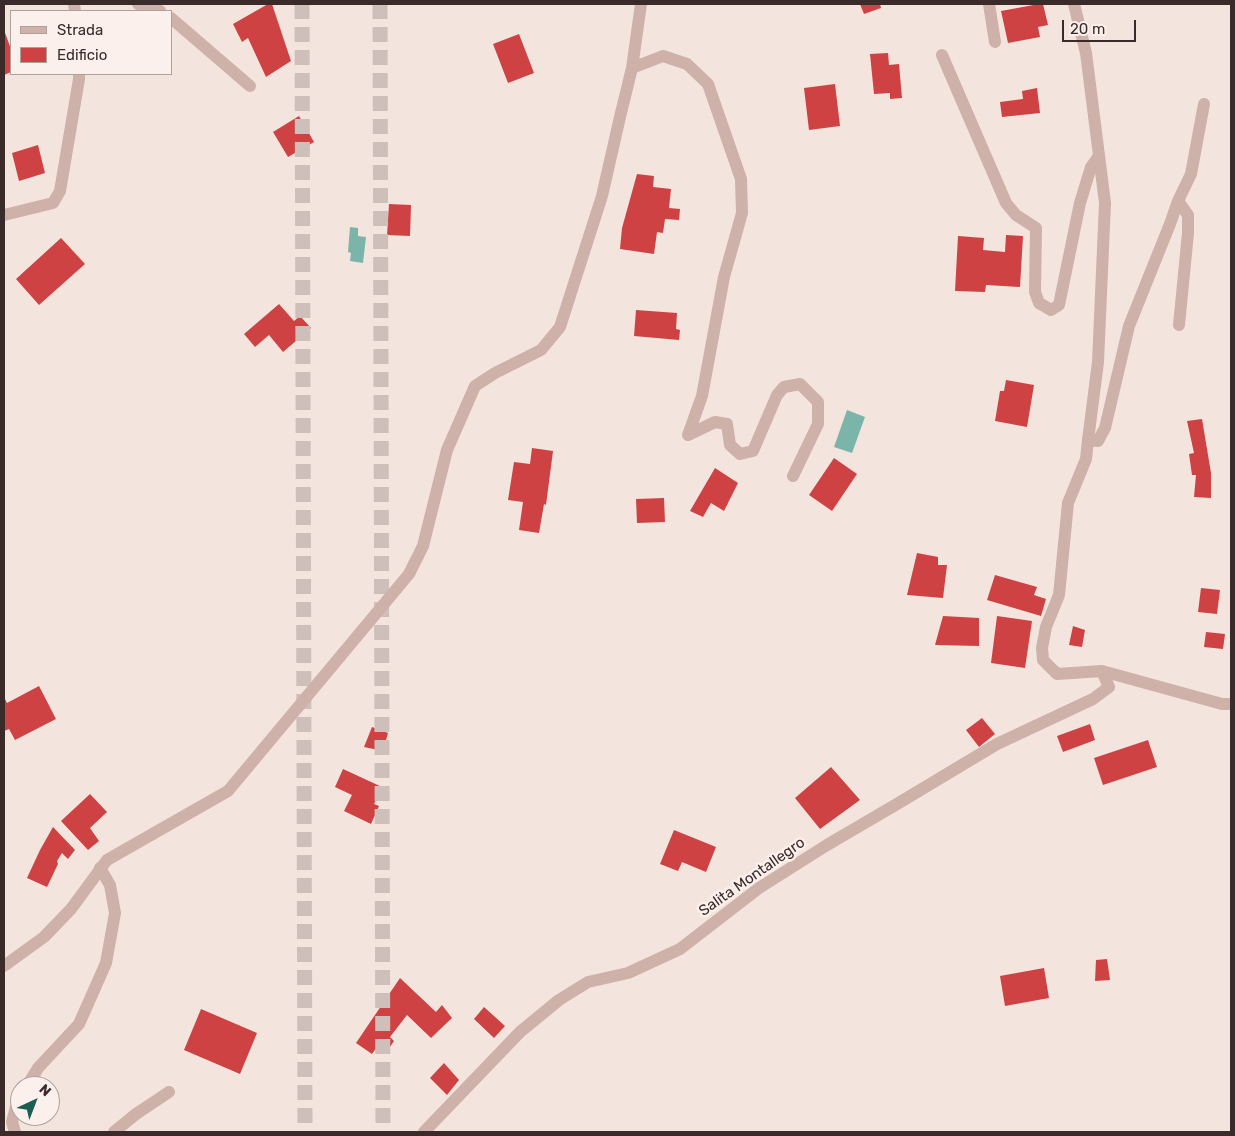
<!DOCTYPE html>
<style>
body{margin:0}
#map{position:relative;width:1235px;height:1136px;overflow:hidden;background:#f4e4de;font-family:Rubik,sans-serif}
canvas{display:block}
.frame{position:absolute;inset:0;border:5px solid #3a2a29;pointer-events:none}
.legend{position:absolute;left:10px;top:10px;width:162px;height:65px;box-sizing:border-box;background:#fbf0eb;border:1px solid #aea19d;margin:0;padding:6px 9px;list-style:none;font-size:15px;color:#3a2a29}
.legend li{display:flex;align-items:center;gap:10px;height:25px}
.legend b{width:25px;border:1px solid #aea19d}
.north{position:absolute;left:10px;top:1076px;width:50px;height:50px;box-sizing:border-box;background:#fbf0eb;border:1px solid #aea19d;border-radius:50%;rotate:43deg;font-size:14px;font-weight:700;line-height:20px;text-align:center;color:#3a2a29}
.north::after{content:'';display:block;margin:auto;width:18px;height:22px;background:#1b5f53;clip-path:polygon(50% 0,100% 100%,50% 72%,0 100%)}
.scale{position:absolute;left:1062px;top:20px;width:74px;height:22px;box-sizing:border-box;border:2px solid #3a2a29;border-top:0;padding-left:6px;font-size:15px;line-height:18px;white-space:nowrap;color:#3a2a29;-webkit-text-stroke:4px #fbf0eb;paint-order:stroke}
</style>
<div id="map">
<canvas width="1235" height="1136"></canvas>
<div class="frame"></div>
<ul class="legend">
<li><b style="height:6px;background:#ceb1a9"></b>Strada</li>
<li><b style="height:14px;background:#ce4243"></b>Edificio</li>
</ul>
<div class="north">N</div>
<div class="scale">20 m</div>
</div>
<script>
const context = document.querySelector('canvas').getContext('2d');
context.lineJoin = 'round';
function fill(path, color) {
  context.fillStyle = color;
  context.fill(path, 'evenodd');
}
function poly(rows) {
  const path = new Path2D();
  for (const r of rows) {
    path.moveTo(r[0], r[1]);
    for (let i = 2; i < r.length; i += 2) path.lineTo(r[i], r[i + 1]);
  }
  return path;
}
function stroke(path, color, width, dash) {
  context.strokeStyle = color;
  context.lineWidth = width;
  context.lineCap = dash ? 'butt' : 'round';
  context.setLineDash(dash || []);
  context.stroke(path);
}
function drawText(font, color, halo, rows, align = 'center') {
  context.font = font + ' Rubik,sans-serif';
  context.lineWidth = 5;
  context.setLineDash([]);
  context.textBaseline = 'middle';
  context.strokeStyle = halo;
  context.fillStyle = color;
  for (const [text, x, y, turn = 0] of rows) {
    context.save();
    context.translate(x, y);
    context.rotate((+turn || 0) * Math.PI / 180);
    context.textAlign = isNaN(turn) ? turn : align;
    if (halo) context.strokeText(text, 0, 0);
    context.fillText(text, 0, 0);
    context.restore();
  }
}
const water = poly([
 [350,227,358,228,358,236,366,237,363,263,350,261,351,253,348,252],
 [847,410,865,417,852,453,834,447]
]);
const building = poly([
 [268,4,272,4,291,61,266,77,248,38,242,42,233,24],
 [860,4,880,4,881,8,864,14],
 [1039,4,1043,4,1048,25,1038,27,1040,37,1008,43,1001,11],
 [4,30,11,49,11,72,4,75],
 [519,34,534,73,508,83,493,44],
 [888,53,889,65,899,64,902,98,890,99,890,93,874,94,870,54],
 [835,84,840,126,809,130,804,88],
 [1037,88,1040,113,1002,117,1000,102,1023,99,1022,91],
 [299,116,314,142,288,157,273,132],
 [38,145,45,173,19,181,12,153],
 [637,174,654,176,653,187,671,189,669,208,680,209,679,220,665,219,663,233,657,232,654,254,620,249,622,228],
 [389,204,411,205,410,236,387,235],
 [1006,235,1023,236,1020,287,986,285,985,292,955,291,958,236,984,238,983,250,1005,252],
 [61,238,85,264,39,305,16,279],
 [279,304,294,321,300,316,311,328,283,352,269,335,255,347,244,334],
 [636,310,677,313,676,329,680,330,679,340,634,336],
 [1006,380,1034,385,1027,427,995,421,1000,391,1004,391],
 [1202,419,1211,473,1211,498,1194,497,1196,475,1192,475,1189,454,1194,453,1187,421],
 [532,448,553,451,546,505,544,504,539,533,519,530,523,502,508,500,514,462,530,464],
 [834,458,857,474,832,511,809,495],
 [715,468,738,483,724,511,711,503,703,517,690,511],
 [664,498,665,522,637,523,636,499],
 [917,553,938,557,938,565,947,565,943,598,907,595],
 [995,575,1037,587,1034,595,1046,599,1041,616,987,600],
 [1201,588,1220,590,1217,614,1198,612],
 [943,616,979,618,979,646,935,645],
 [997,616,1032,621,1025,668,991,663],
 [1073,626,1085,630,1082,647,1069,645],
 [1206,632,1225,634,1223,649,1204,647],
 [39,686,56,719,15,740,9,729,4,731,4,697,7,703],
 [982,718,995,734,979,747,966,730],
 [1090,724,1095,740,1063,752,1057,736],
 [372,727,388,733,383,751,364,747],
 [1148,740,1157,767,1103,785,1094,758],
 [831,767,860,800,820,829,795,798],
 [343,769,382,787,374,804,379,806,371,824,344,811,352,795,335,787],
 [90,794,107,812,90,828,99,841,88,850,61,821],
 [53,827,75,850,68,859,62,853,57,861,58,864,47,887,27,878,40,850],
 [674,830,716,847,706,872,682,862,678,871,660,864],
 [1107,959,1110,980,1095,981,1096,960],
 [1044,968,1049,998,1005,1006,1000,976],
 [400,978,436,1012,442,1005,452,1018,431,1038,407,1015,390,1037,394,1041,386,1053,377,1047,372,1054,356,1043],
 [484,1007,505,1026,494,1038,474,1019],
 [201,1009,257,1033,240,1074,184,1050],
 [444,1063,459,1080,447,1095,430,1078]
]);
const highwayTunnel = poly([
 [302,4,305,1132],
 [380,4,383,1132]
]);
const lane = poly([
 [989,4,995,42],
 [942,55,1006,203,1016,215,1036,228,1035,292,1039,303,1051,310,1059,305,1080,203,1091,167,1099,156],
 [1178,201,1188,215,1188,233,1179,325],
 [1088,440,1098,441,1105,428,1129,326,1170,224,1178,201,1191,174,1204,104],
 [424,1132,520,1032,559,1000,588,982,628,973,680,949,759,888,827,845,897,804,997,744,1093,699,1109,687,1102,671]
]);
const street = poly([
 [74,4,75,11],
 [138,4,160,11],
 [1074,4,1086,53,1105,203,1098,362,1088,440,1086,459,1068,503,1059,595,1046,627,1042,648,1043,660,1057,674,1102,671,1222,704,1231,704],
 [171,18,250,86],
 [632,68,663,56,687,64,708,84,741,179,742,213,724,277,702,396,688,435,715,422,727,424,730,445,740,454,753,451,777,395,784,387,800,384,818,402,818,424,793,476],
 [4,215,53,203,60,191,79,79,79,74],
 [4,966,44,937,71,909,107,860,228,791,409,574,423,546,447,450,475,386,495,373,541,350,560,327,602,196,620,117,632,68,641,4],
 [27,1086,38,1068,79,1024,106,963,115,913,110,885,100,868],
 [15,1132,12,1122,17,1103,20,1098],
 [114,1132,136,1114,169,1092]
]);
const streetNames = [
 ["Salita Montallegro",752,877,-35]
];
fill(water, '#7bb4a8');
fill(building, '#ce4243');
stroke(highwayTunnel, '#cfbfba', 15, [15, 8]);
stroke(lane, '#ceb1a9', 12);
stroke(street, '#ceb1a9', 12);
drawText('15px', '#3a2a29', '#fbf0eb', streetNames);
</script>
